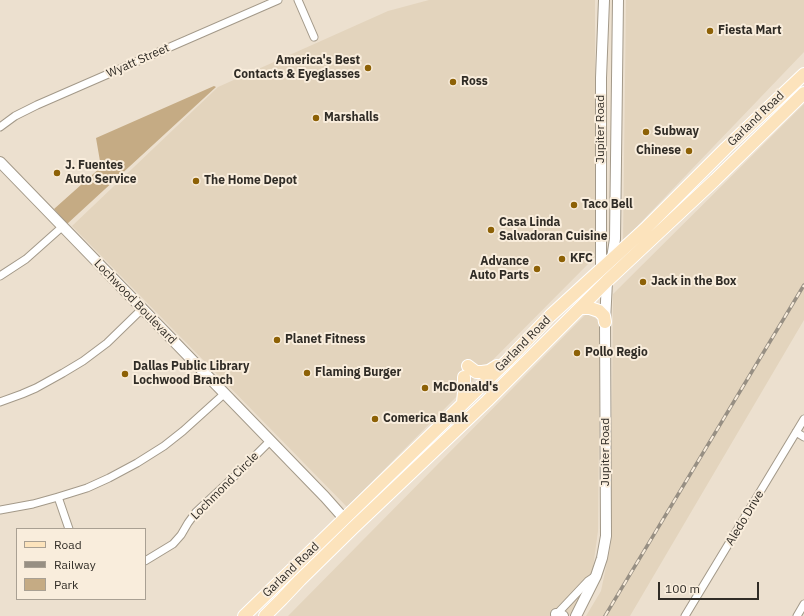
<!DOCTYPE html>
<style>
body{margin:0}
#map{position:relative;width:804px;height:616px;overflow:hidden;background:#ece0cf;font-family:"IBM Plex Sans",sans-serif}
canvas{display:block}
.legend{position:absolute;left:16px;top:528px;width:130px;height:72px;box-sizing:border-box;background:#f9eddc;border:1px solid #a9a093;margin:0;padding:5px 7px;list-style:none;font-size:12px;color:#302c26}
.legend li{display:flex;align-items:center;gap:8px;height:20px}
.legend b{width:20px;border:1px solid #a9a093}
.scale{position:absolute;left:658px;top:582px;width:101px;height:18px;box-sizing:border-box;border:2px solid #302c26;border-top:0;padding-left:5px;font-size:12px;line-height:14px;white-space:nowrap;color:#302c26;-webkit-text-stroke:3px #f9eddc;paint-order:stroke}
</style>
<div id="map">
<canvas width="804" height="616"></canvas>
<ul class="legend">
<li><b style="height:5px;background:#fce3bc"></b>Road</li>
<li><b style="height:5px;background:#978f83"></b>Railway</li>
<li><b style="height:11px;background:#c5ab84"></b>Park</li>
</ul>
<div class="scale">100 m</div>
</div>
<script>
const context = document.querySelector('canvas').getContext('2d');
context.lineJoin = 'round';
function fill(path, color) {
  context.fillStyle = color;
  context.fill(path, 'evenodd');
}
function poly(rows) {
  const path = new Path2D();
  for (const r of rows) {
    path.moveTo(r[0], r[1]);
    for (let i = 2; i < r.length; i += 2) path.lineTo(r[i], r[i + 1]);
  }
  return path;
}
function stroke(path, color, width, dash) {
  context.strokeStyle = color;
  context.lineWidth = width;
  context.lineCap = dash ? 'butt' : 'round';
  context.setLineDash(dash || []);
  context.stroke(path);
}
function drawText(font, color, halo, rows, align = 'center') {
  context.font = font + ' "IBM Plex Sans",sans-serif';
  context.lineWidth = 4;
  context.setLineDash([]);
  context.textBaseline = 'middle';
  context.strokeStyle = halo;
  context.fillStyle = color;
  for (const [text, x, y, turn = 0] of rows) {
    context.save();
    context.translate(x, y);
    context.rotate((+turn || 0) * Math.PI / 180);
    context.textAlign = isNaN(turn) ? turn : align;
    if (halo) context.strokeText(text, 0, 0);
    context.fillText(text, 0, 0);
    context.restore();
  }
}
const built = poly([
 [429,0,595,0,595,257,347,507,72,226,218,87,388,11],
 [626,0,804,0,804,52,623,241],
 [804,104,804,320,630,616,586,616,601,591,611,543,613,294],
 [587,313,600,321,598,531,592,575,569,616,288,616]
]);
const green = poly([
 [214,86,216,87,67,224,54,209,101,167,96,138]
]);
const street = poly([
 [298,0,314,37],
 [0,127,15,116,37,105,278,0],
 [0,276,26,259,62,227],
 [0,402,22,394,36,388,63,373,83,361,107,343,142,309],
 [796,432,804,437],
 [58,497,69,529],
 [0,510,33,504,58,497,87,488,109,478,137,463,164,446,183,431,224,394],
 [145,561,173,544,181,535,188,523,196,512,239,472,270,441],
 [555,616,588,581,594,577],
 [685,616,804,419],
 [797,616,804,604]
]);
const secondary = poly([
 [604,0,601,78,601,268,604,274],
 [0,162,325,497,349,524],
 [556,614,561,615,563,616],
 [576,616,596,576,602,558,606,536,605,322,607,281,612,258,615,239,618,0]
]);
const primary = poly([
 [580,308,590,308,599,311,604,316,605,322],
 [468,366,476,372,482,372,489,371,497,366],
 [463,403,464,392,464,377],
 [244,616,507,361,550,316,645,229,726,148,804,74],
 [265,616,282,599,300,580,353,528,487,401,607,281,715,180,804,93]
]);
const rail = poly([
 [605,616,804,285]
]);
const markers = [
 [710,31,4,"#8d6106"],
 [368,68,4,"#8d6106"],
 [453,82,4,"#8d6106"],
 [316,118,4,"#8d6106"],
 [646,132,4,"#8d6106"],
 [689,151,4,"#8d6106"],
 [57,173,4,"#8d6106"],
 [196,181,4,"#8d6106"],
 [574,205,4,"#8d6106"],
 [491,230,4,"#8d6106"],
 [562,259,4,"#8d6106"],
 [537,269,4,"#8d6106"],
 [643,282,4,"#8d6106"],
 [277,340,4,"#8d6106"],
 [577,353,4,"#8d6106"],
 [307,373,4,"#8d6106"],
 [125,374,4,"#8d6106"],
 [425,388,4,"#8d6106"],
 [375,419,4,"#8d6106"]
];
const poiNames = [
 ["Fiesta Mart",718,31],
 ["America's Best",360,61,"right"],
 ["Contacts & Eyeglasses",360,75,"right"],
 ["Ross",461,82],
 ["Marshalls",324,118],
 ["Subway",654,132],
 ["Chinese",681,151,"right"],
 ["J. Fuentes",65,166],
 ["Auto Service",65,180],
 ["The Home Depot",204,181],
 ["Taco Bell",582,205],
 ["Casa Linda",499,223],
 ["Salvadoran Cuisine",499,237],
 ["KFC",570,259],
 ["Advance",529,262,"right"],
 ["Auto Parts",529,276,"right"],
 ["Jack in the Box",651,282],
 ["Planet Fitness",285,340],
 ["Pollo Regio",585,353],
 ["Dallas Public Library",133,367],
 ["Lochwood Branch",133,381],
 ["Flaming Burger",315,373],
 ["McDonald's",433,388],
 ["Comerica Bank",383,419]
];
const streetNames = [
 ["Wyatt Street",138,61,-24],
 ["Garland Road",756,119,-44],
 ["Jupiter Road",601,129,-90],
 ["Lochwood Boulevard",135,302,46],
 ["Garland Road",523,344,-45],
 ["Jupiter Road",606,452,-90],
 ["Lochmond Circle",225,486,-45],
 ["Aledo Drive",745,518,-59],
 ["Garland Road",291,570,-44]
];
fill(built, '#e3d4bd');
fill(green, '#c5ab84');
stroke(street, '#a39989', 9);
stroke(secondary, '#a39989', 12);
stroke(primary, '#fff', 14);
stroke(street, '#fff', 7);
stroke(secondary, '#fff', 10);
stroke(primary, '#fce3bc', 12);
stroke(rail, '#978f83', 3.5);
stroke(rail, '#f9eddc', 2, [6]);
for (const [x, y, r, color] of markers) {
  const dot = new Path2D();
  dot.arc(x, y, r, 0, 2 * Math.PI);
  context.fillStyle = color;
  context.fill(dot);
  stroke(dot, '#f9eddc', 1.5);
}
drawText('bold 12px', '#302c26', '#f9eddc', poiNames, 'left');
drawText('12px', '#302c26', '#f9eddc', streetNames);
</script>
